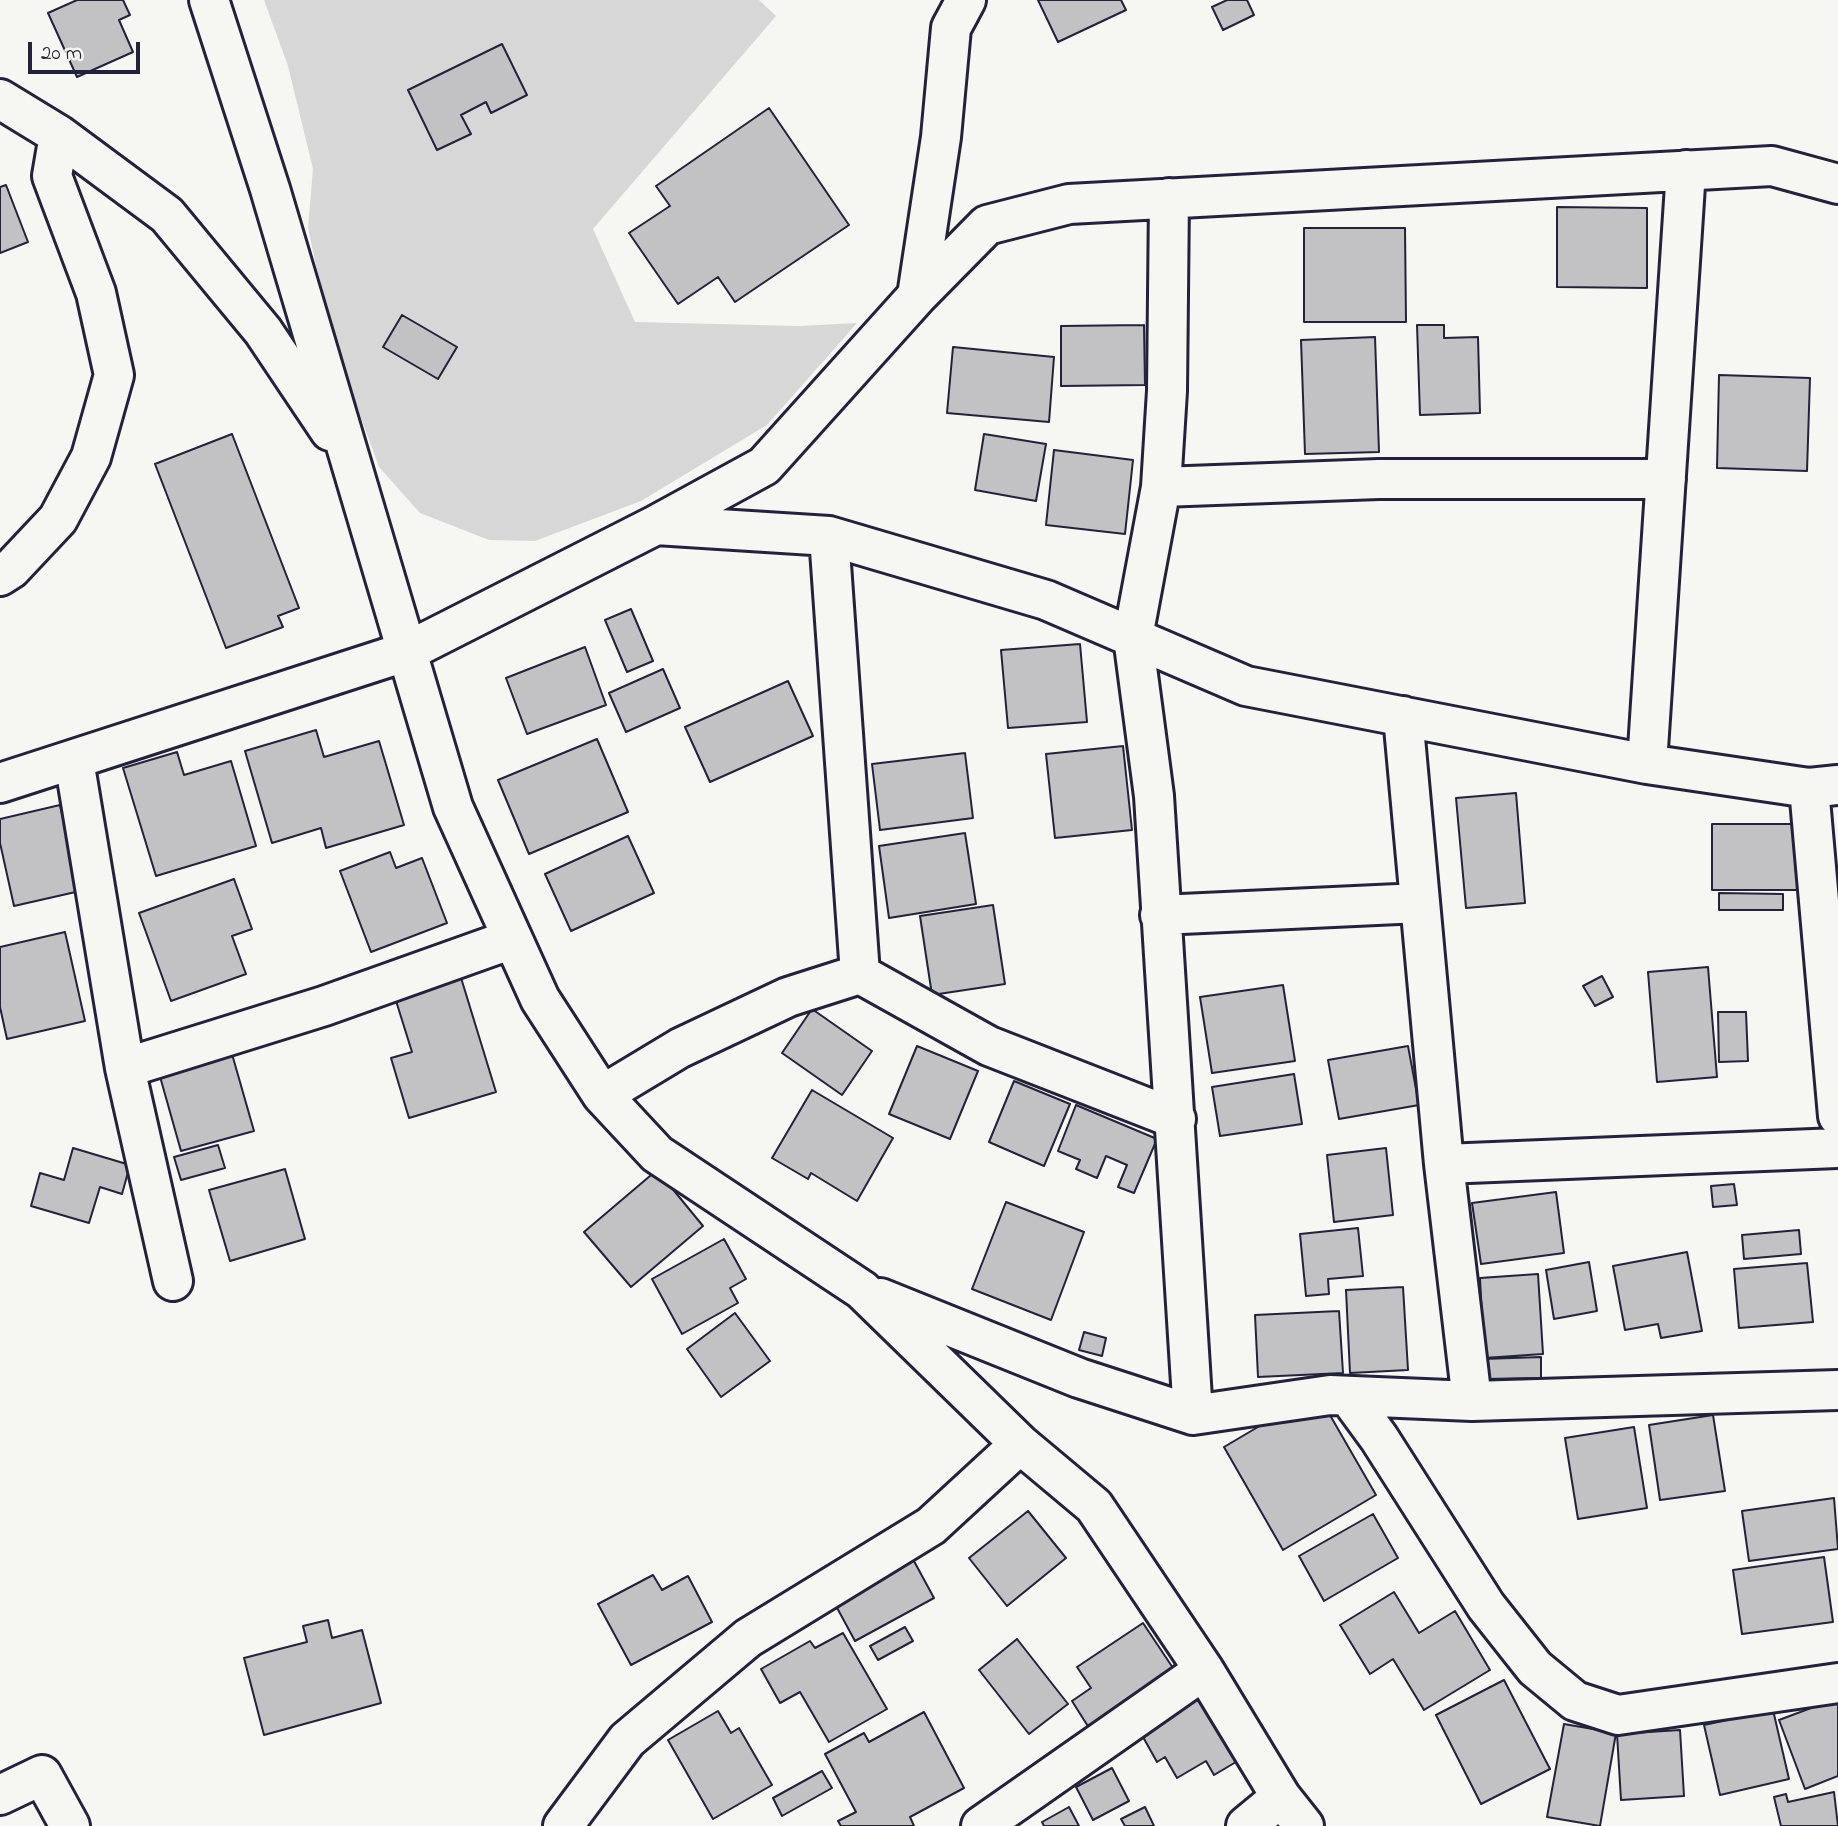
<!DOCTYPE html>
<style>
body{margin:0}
#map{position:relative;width:1838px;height:1826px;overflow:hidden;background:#f6f6f2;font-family:"Indie Flower",sans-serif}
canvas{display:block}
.scale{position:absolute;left:28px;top:42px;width:112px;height:32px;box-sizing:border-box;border:4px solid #22223b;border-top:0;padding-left:9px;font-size:21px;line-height:24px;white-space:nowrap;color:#22223b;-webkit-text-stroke:5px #f6f6f2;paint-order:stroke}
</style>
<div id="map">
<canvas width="1838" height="1826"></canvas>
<div class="scale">20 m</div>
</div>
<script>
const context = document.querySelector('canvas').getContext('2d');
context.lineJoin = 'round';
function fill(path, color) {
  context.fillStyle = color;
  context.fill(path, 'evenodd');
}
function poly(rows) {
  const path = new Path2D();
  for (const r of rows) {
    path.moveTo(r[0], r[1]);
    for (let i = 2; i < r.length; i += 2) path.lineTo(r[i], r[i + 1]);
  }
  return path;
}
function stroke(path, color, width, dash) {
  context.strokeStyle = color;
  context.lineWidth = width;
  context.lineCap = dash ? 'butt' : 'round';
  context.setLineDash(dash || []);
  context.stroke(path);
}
const green = poly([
 [264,0,759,0,776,16,593,229,635,322,799,326,857,323,767,425,641,501,535,541,489,540,420,513,379,467,332,338,308,228,313,169,288,66]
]);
const building = poly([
 [77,0,123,0,130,15,119,20,133,52,77,77,48,13,77,0],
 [1038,0,1121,0,1126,10,1058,42,1038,0],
 [1227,0,1247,0,1254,15,1223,30,1212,7,1227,0],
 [502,44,527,95,491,113,486,102,461,115,471,134,437,150,408,90,502,44],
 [769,108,849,225,735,302,718,277,678,304,629,233,670,206,656,186,769,108],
 [6,185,28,242,0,253,0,187,6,185],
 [1557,207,1647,208,1647,288,1557,287,1557,207],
 [1304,228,1405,228,1406,322,1304,322,1304,228],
 [402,315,457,347,438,379,383,347,402,315],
 [1144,325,1145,385,1061,386,1061,326,1144,325],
 [1417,325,1444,325,1444,338,1478,337,1480,413,1420,415,1417,325],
 [1375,337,1379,452,1305,454,1301,340,1375,337],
 [953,347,1054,357,1049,422,947,413,953,347],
 [1719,375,1810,378,1807,471,1717,468,1719,375],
 [232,434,299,608,278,616,283,627,226,648,155,464,232,434],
 [984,434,1046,444,1036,501,975,490,984,434],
 [1054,450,1133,460,1125,534,1046,525,1054,450],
 [631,609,653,661,627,672,605,620,631,609],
 [1080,644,1087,722,1008,728,1001,650,1080,644],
 [585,647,606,705,527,734,506,678,585,647],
 [663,669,680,708,626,732,609,693,663,669],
 [788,681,813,736,710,782,685,727,788,681],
 [316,730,324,757,379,741,404,825,326,848,321,828,272,843,245,751,316,730],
 [597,739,628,812,529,854,498,780,597,739],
 [1123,746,1132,830,1055,838,1046,754,1123,746],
 [177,752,184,775,231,761,256,846,156,876,123,768,177,752],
 [965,753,973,818,880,830,872,764,965,753],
 [1516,793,1525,903,1466,908,1456,798,1516,793],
 [60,805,80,891,14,906,0,843,0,819,60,805],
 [1712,824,1799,824,1798,890,1712,890,1712,824],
 [965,833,976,904,889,918,879,846,965,833],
 [628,836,654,893,571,931,545,874,628,836],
 [390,852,396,868,422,858,447,923,371,952,340,871,390,852],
 [234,879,252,929,232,936,246,974,171,1001,139,913,234,879],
 [1719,893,1783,894,1783,910,1719,910,1719,893],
 [993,905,1005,984,932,995,920,916,993,905],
 [65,932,85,1021,7,1039,0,1007,0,947,65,932],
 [1708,967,1717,1077,1657,1082,1648,972,1708,967],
 [458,968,496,1092,409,1118,391,1058,412,1052,392,988,458,968],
 [1602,976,1613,997,1595,1006,1583,986,1602,976],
 [1283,985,1295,1061,1212,1073,1200,997,1283,985],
 [812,1009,872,1051,842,1095,782,1053,812,1009],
 [1718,1012,1746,1012,1748,1061,1719,1062,1718,1012],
 [917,1046,978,1071,950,1139,889,1114,917,1046],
 [1408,1046,1419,1105,1339,1119,1328,1060,1408,1046],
 [232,1054,254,1131,181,1151,159,1073,232,1054],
 [1294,1074,1302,1124,1220,1136,1212,1087,1294,1074],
 [1014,1081,1070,1104,1044,1166,989,1142,1014,1081],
 [812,1090,893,1138,857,1201,811,1173,808,1179,772,1158,812,1090],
 [1076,1105,1157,1139,1134,1193,1118,1187,1127,1165,1106,1156,1097,1178,1076,1169,1080,1160,1058,1151,1076,1105],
 [218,1145,225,1168,181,1180,174,1157,218,1145],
 [73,1148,130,1165,122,1194,100,1187,89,1223,31,1206,40,1173,64,1180,73,1148],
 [1386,1148,1393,1215,1334,1222,1327,1155,1386,1148],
 [285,1169,305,1239,230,1261,209,1190,285,1169],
 [657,1170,703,1226,631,1287,584,1232,657,1170],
 [1734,1184,1737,1205,1713,1207,1711,1186,1734,1184],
 [1556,1192,1564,1253,1481,1264,1472,1203,1556,1192],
 [1006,1202,1084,1232,1051,1320,972,1289,1006,1202],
 [1358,1228,1363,1276,1328,1279,1329,1294,1306,1296,1300,1234,1358,1228],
 [1799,1230,1801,1254,1744,1259,1742,1235,1799,1230],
 [724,1239,746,1279,730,1288,738,1303,682,1334,652,1279,724,1239],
 [1687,1252,1702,1331,1661,1338,1658,1324,1625,1330,1613,1266,1687,1252],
 [1589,1262,1597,1311,1554,1319,1546,1270,1589,1262],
 [1807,1263,1813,1322,1739,1328,1734,1269,1807,1263],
 [1538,1274,1543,1354,1484,1358,1480,1278,1538,1274],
 [1403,1287,1408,1370,1350,1373,1346,1290,1403,1287],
 [1339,1311,1343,1373,1258,1377,1255,1315,1339,1311],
 [735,1313,770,1361,721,1397,687,1349,735,1313],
 [1084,1332,1106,1338,1102,1356,1079,1350,1084,1332],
 [1541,1357,1541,1378,1483,1379,1483,1359,1541,1357],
 [1323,1403,1376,1495,1283,1550,1224,1447,1285,1411,1291,1422,1323,1403],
 [1713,1415,1725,1491,1660,1500,1649,1425,1713,1415],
 [1634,1427,1647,1508,1578,1519,1565,1438,1634,1427],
 [1834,1498,1838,1549,1749,1561,1742,1511,1834,1498],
 [1028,1511,1066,1558,1007,1606,969,1558,1028,1511],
 [1373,1514,1398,1558,1324,1601,1299,1556,1373,1514],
 [908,1550,934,1598,855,1641,829,1593,908,1550],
 [1824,1557,1833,1622,1742,1634,1733,1570,1824,1557],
 [653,1575,662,1590,688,1576,712,1622,631,1665,598,1604,653,1575],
 [1394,1592,1419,1633,1455,1611,1490,1670,1424,1710,1393,1659,1370,1674,1340,1625,1394,1592],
 [328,1620,332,1638,362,1630,381,1703,264,1735,244,1658,307,1642,303,1626,328,1620],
 [1143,1623,1179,1677,1096,1739,1072,1701,1091,1688,1077,1667,1143,1623],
 [905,1627,913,1641,878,1660,870,1646,905,1627],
 [843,1633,887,1709,829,1742,800,1692,780,1703,761,1669,810,1641,815,1648,843,1633],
 [1017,1639,1068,1704,1029,1734,979,1670,1017,1639],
 [1504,1680,1550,1769,1481,1804,1436,1715,1504,1680],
 [1197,1694,1236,1762,1214,1775,1206,1761,1177,1778,1165,1757,1157,1762,1138,1728,1197,1694],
 [1838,1698,1838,1776,1805,1789,1779,1720,1838,1698],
 [1773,1710,1789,1779,1720,1795,1704,1725,1773,1710],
 [718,1711,731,1733,739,1728,772,1785,713,1819,668,1740,718,1711],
 [924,1712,964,1788,910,1817,914,1826,841,1826,838,1821,856,1812,825,1754,864,1733,869,1742,924,1712],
 [1564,1724,1616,1733,1600,1826,1547,1817,1564,1724],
 [1680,1730,1684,1796,1621,1800,1617,1734,1680,1730],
 [1112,1768,1129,1801,1093,1820,1076,1787,1112,1768],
 [822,1771,832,1788,782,1816,773,1798,822,1771],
 [1834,1792,1838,1826,1781,1826,1774,1797,1786,1794,1788,1802,1834,1792],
 [1069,1807,1079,1826,1044,1826,1042,1822,1069,1807],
 [1145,1807,1154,1826,1125,1826,1121,1819,1145,1807]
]);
const street = poly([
 [209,0,270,189,453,807,540,999,602,1095,657,1154,862,1290,1020,1444,1094,1506,1204,1670,1281,1797,1304,1826],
 [0,99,59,135,167,215,263,331,330,431],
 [1169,198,1167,391,1161,487,1133,637,1154,796,1193,1415],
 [917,296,941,137,951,28,966,0],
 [1161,487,1379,479,1666,479],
 [656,525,829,536,1046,600,1246,686,1647,764,1809,788,1838,785],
 [829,536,860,974,989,1046,1176,1119],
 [0,576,11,569,58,519,91,457,114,375,96,293,52,176,59,135],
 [1403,716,1444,1164,1472,1401],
 [74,760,125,1068,173,1281],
 [1647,764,1686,170],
 [0,783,408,651,656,525,764,466,917,296,987,225,1069,204,1772,166,1838,184],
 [1809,788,1838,1116],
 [1160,915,1420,903],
 [125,1068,324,1006,512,939],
 [602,1095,680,1048,788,997,860,974],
 [1444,1164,1838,1148],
 [880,1298,1079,1378,1193,1415,1330,1395,1472,1401,1838,1390],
 [1349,1397,1379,1438,1486,1606,1535,1668,1575,1701,1618,1715,1838,1683],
 [0,1795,42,1775,70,1826],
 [563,1826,627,1740,748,1638,931,1526,1020,1444],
 [981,1826,1204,1670],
 [1246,1826,1281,1797]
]);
fill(green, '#d7d7d7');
fill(building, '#c2c2c4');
stroke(building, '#22223b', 2);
stroke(street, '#22223b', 44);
stroke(street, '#f6f6f2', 38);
</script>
